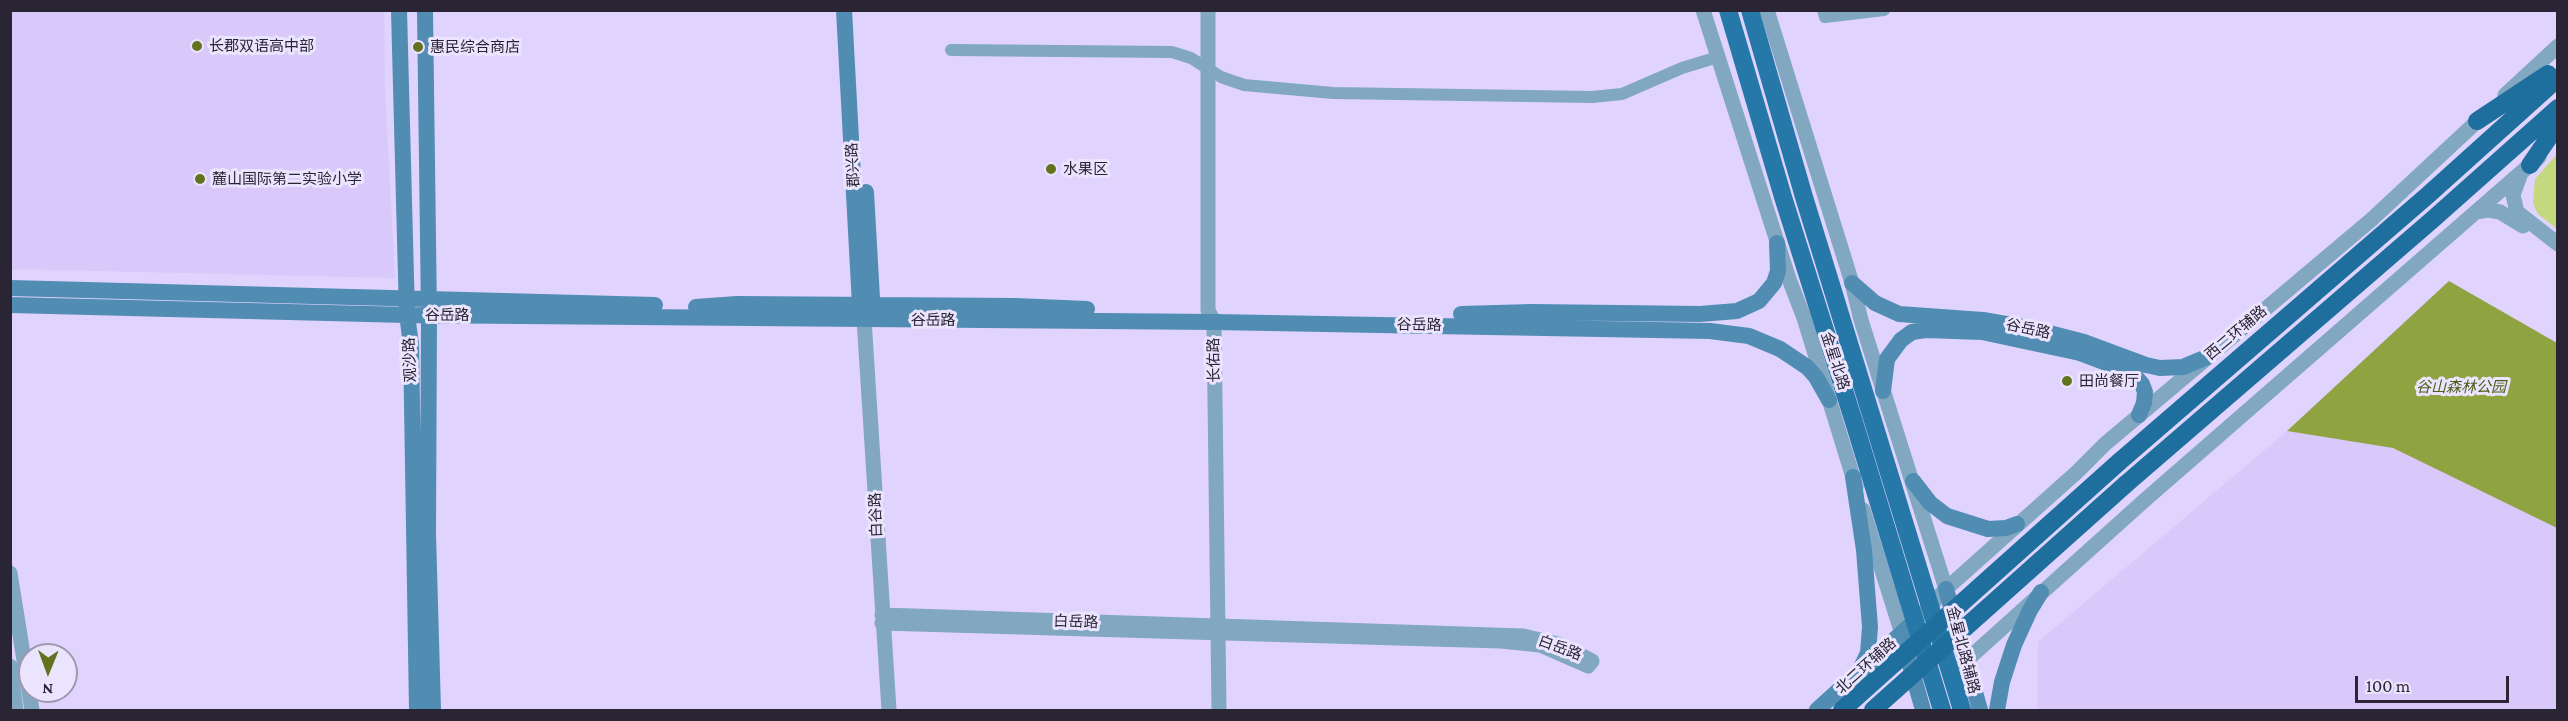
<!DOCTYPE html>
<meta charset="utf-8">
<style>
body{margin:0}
#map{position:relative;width:2568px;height:721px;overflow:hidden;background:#e0d3fe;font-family:"Crimson Pro",serif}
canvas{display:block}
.frame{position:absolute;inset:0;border:12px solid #2a2535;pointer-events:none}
.north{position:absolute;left:18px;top:643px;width:60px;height:60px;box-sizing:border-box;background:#ebe4fe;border:2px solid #9e98ae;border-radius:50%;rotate:181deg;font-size:16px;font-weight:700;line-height:24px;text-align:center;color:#2a2535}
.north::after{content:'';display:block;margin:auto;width:21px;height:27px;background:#63721e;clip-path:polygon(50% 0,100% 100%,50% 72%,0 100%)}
.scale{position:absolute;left:2355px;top:676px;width:154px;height:27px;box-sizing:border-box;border:3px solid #2a2535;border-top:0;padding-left:8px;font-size:18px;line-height:21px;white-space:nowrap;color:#2a2535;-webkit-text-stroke:4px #ebe4fe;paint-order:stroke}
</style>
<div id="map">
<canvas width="2568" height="721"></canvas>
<div class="frame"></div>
<div class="north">N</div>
<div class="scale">100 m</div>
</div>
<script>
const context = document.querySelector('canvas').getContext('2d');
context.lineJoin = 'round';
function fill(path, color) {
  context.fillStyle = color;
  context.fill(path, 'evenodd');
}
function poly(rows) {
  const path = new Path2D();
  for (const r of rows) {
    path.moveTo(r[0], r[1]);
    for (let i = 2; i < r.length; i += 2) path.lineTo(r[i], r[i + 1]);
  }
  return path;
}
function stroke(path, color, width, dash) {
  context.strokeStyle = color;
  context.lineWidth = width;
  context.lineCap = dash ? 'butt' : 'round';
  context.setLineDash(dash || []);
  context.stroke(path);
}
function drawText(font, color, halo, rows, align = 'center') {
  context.font = font + ' "Crimson Pro","Noto Sans SC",serif';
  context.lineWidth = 6;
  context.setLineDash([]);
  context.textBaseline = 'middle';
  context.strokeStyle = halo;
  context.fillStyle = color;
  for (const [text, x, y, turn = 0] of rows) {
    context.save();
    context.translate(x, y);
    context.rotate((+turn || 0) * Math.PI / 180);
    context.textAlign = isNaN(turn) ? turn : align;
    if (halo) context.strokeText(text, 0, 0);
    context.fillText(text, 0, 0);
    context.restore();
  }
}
const built = poly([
 [11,10,384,11,385,90,395,278,11,269],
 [2287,431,2393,448,2557,528,2557,710,2037,710,2038,642]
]);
const green = poly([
 [2557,154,2557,229,2538,214,2533,203,2535,179]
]);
const forest = poly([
 [2449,281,2557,343,2557,528,2393,448,2287,431]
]);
const minor = poly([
 [1823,10,1825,17,1884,10],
 [951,50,1172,52,1191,58,1221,77,1244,85,1333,93,1592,97,1622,94,1682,68,1718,57]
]);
const tertiary = poly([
 [1208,10,1208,310,1214,322,1219,710],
 [1703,10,1789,279,1804,318,1856,487],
 [1767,10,1852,283,1861,320,1946,589],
 [2505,95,2558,46],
 [2520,176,2513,195,2517,212,2558,244],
 [2476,212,2488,210,2500,212,2523,226],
 [864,319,889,710],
 [1863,510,1902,634],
 [10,573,32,710],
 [882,615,1523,636,1558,644,1592,661,1588,666,1540,645,1501,641,882,623],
 [1915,621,1946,589,2077,472,2105,444,2371,220,2485,114],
 [10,666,16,710],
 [1958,668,2146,499,2539,157]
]);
const secondary = poly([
 [399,10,407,315,411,344,417,710],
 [425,10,429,315,428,534,433,710],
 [844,10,860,305,863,315],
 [866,192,873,316],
 [1852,283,1875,303,1899,314,1983,320,2034,329,2084,342,2146,365,2160,368,2183,367,2207,357],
 [10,288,655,305],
 [10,305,407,315,1214,322,1710,331,1749,336,1780,349,1807,367,1816,377,1829,400],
 [696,307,737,304,1015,306,1087,309],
 [1461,314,1532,312,1700,314,1737,311,1759,301,1774,283,1778,271,1777,243],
 [1883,391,1887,359,1901,340,1912,332,1926,330,1982,332,2080,353,2117,367,2135,376,2142,384,2145,392,2144,403,2139,415],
 [1853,477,1864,550,1870,627,1868,653,1858,674],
 [1913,481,1930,503,1947,516,1988,529,2006,528,2017,524],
 [1946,589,1980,710],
 [1903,640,1923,710],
 [1817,710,1915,621],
 [1997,710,2002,682,2014,645,2030,610,2041,592]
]);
const primary = poly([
 [1728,10,1783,197,1854,422,1942,710],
 [1750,10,1804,197,1962,710]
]);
const trunk = poly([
 [2477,121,2548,74],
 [2530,165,2558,124],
 [2119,462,2428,195,2558,78],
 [2126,484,2432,220,2558,108]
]);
const trunkBridge = poly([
 [1842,710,2119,462],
 [1873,710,2126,484]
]);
const markers = [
 [197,46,6,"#63721e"],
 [418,47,6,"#63721e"],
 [1051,169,6,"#63721e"],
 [200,179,6,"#63721e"],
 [2067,381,6,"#63721e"]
];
const poiNames = [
 ["长郡双语高中部",209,46],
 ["惠民综合商店",430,47],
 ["水果区",1063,169],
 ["麓山国际第二实验小学",212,179],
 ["田尚餐厅",2079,381]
];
const streetNames = [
 ["郡兴路",853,165,-93],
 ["谷岳路",447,315],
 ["谷岳路",933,320],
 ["谷岳路",1419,325,1],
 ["谷岳路",2028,329,12],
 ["西二环辅路",2236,333,-40],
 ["观沙路",410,360,-92],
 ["长佑路",1214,360,-91],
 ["金星北路",1835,361,72],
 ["白谷路",876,515,-92],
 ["白岳路",1076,622,2],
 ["白岳路",1560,648,20],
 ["金星北路辅路",1963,650,75],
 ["北二环辅路",1866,666,-42]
];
const parkNames = [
 ["谷山森林公园",2461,387]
];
fill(built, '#d9c9fb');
fill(green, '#c4d87d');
fill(forest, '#90a341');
stroke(minor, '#81a7c1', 12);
stroke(tertiary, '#81a7c1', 15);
stroke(secondary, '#518cb3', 16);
stroke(primary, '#2678a8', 18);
stroke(trunk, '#1e6f9d', 18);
stroke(trunkBridge, '#1e6f9d', 18);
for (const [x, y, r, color] of markers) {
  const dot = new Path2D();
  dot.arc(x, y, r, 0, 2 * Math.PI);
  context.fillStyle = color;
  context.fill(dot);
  stroke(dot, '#ebe4fe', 2);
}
drawText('15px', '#2a2535', '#ebe4fe', poiNames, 'left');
drawText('15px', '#2a2535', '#ebe4fe', streetNames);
drawText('italic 15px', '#505d17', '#ebe4fe', parkNames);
</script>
